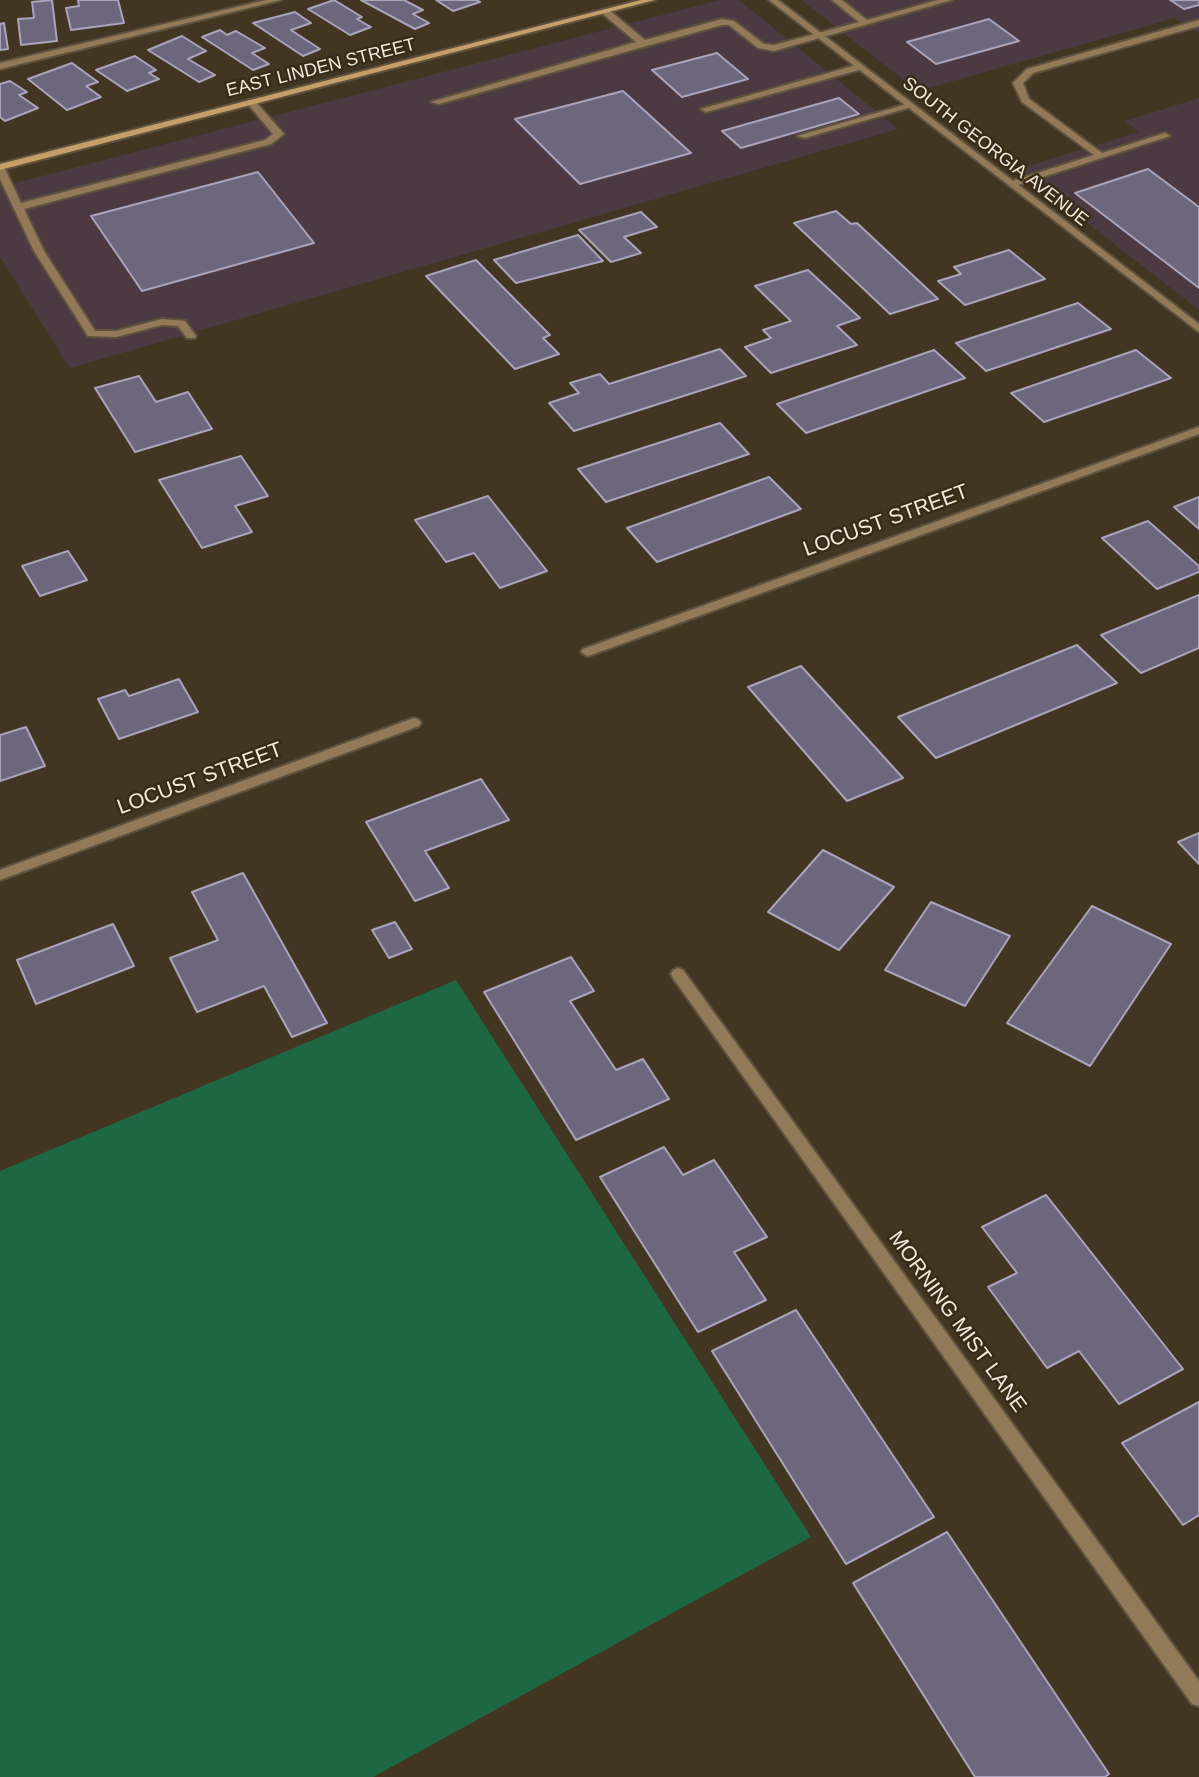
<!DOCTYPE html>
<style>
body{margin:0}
canvas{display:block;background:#423521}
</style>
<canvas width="1199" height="1777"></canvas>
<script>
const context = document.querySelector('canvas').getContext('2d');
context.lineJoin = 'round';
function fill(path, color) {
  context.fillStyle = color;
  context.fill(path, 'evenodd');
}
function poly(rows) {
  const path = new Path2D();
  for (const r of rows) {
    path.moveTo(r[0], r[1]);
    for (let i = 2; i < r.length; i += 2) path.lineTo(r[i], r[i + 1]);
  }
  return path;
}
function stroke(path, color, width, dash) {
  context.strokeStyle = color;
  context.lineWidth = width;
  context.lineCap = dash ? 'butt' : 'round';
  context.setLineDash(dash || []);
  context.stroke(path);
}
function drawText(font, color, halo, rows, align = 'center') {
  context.font = font + ' Helvetica,sans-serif';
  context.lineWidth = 5;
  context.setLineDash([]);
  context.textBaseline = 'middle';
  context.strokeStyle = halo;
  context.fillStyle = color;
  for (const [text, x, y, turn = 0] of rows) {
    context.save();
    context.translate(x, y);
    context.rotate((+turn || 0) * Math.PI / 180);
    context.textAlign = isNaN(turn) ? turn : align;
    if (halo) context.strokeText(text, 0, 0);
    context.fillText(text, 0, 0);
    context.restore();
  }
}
const commercial = poly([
 [720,0,739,0,898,129,70,368,0,257,0,187],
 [801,0,1199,0,1199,33,1175,18,918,91],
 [1199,98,1199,310,1018,169,1139,132,1125,121]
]);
const green = poly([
 [456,980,811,1537,373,1777,0,1777,0,1171]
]);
const building = poly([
 [52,0,57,41,21,45,18,19,34,18,32,2,52,0],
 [78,0,118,0,124,23,71,30,66,8,79,6,78,0],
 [334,0,362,17,357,19,371,27,350,35,308,9,334,0],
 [361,0,404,0,423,10,413,14,429,23,415,29,361,0],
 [436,0,476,0,480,2,453,11,436,0],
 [1170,0,1199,0,1199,5,1184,9,1170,0],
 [295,12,311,23,291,30,320,49,303,56,253,23,295,12],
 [989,19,1019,41,936,64,907,42,989,19],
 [4,23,8,49,0,50,0,24,4,23],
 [220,30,227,35,236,31,265,48,252,53,269,64,253,70,202,37,220,30],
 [182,36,206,51,188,59,215,75,199,82,148,50,182,36],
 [717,53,748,79,682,97,652,70,717,53],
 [135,56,156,70,149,73,159,79,127,91,96,70,135,56],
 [72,63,98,82,86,86,101,97,67,110,28,79,72,63],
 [10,81,27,92,19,95,38,108,5,121,0,117,0,84,10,81],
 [623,91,691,153,580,184,515,119,623,91],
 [839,98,859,114,741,148,722,131,839,98],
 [1148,169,1199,207,1199,288,1075,193,1148,169],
 [258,172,314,243,142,291,91,216,258,172],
 [836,211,851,224,857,223,938,299,890,314,794,223,836,211],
 [641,212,657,227,624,237,641,253,611,262,579,230,641,212],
 [578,235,603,261,516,283,494,260,578,235],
 [1009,250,1045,279,965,305,938,281,961,274,954,267,1009,250],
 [476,260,550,335,543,338,559,354,515,369,426,276,476,260],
 [808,270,860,318,837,326,857,345,771,373,745,347,771,338,763,330,791,321,755,286,808,270],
 [1078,303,1111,329,986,371,956,343,1078,303],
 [720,349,746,376,574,431,549,403,579,393,570,383,600,374,609,384,720,349],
 [934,350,965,378,806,433,777,404,934,350],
 [1136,350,1171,378,1044,422,1011,393,1136,350],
 [139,376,156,402,188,392,212,429,135,452,95,388,139,376],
 [720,423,749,454,606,502,578,469,720,423],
 [241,456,268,496,235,506,252,532,202,548,159,480,241,456],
 [769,477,801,509,657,562,627,528,769,477],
 [488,496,547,571,500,588,474,553,446,562,415,520,488,496],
 [1199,497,1199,529,1174,507,1199,497],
 [1148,521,1199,566,1199,572,1157,589,1102,538,1148,521],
 [68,551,87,580,40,596,22,566,68,551],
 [1199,595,1199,648,1141,673,1101,635,1199,595],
 [1077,645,1117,683,936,758,898,717,1077,645],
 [801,666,903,778,847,801,748,687,801,666],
 [179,679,198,712,119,739,98,699,125,690,129,696,179,679],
 [26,727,45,766,0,781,0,735,26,727],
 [481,779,509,820,425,851,449,888,415,901,366,822,481,779],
 [1199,833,1199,864,1178,842,1199,833],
 [823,850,894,887,839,950,768,912,823,850],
 [243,873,327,1023,292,1037,264,986,197,1012,170,958,218,940,192,892,243,873],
 [931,902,1010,936,965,1006,885,970,931,902],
 [1092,906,1171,944,1090,1066,1007,1023,1092,906],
 [395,922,412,949,389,958,372,930,395,922],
 [113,924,134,966,36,1004,17,960,113,924],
 [571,957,594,991,570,1001,616,1070,643,1059,669,1099,576,1140,484,992,571,957],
 [664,1147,683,1175,714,1160,767,1237,734,1252,766,1300,698,1332,600,1177,664,1147],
 [1046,1195,1183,1369,1119,1404,1079,1351,1047,1368,988,1287,1017,1273,982,1227,1046,1195],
 [796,1310,934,1517,846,1564,712,1351,796,1310],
 [1199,1402,1199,1515,1183,1525,1122,1443,1199,1402],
 [947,1532,1109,1774,1105,1777,975,1777,853,1583,947,1532]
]);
const lane = poly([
 [832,0,842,0,867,20,938,0,952,0,774,51,758,48,729,25,722,25,439,104,431,102,636,42,603,14,603,10,609,10,645,40,722,19,734,21,764,44,774,45,859,22,832,0],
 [1199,20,1199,26,1033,73,1023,83,1029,99,1102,153,1165,133,1170,136,1015,186,1009,186,1009,182,1094,155,1022,102,1013,83,1027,69,1199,20],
 [860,64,865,67,863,69,706,112,701,109,860,64],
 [248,100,254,100,284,134,271,144,24,209,44,251,95,331,116,331,162,319,185,321,196,336,195,338,187,338,178,326,162,325,116,337,88,336,34,251,0,179,0,166,5,169,21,203,265,140,273,134,248,104,248,100],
 [907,104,915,106,805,138,797,136,907,104]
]);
const street = poly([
 [266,0,281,0,0,69,0,63,266,0],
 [769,0,778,0,1199,324,1199,332,769,0],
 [1199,427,1199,434,591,655,587,656,581,652,583,649,1199,427],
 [414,718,419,720,421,723,419,726,0,880,0,870,414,718],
 [678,968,683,970,1199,1681,1199,1706,1192,1704,673,978,671,974,673,970,678,968]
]);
const secondary = poly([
 [641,0,655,0,0,170,0,164,641,0]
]);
const farStreetnames = [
 ["EAST LINDEN STREET",321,68,-14],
 ["SOUTH GEORGIA AVENUE",995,152,38]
];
const streetNames = [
 ["LOCUST STREET",886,521,-20],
 ["LOCUST STREET",200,779,-20],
 ["MORNING MIST LANE",957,1322,54]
];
fill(commercial, '#4c3941');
fill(green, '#1e6743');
fill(building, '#6d677e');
stroke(building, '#a9a3bc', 2);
stroke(lane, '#5e523f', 4);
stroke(street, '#5e523f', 4);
stroke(secondary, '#5e523f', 4);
fill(lane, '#927a58');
fill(street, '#927a58');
fill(secondary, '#c59f67');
drawText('18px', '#f2eade', '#382b17', farStreetnames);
drawText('21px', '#f2eade', '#382b17', streetNames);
</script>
